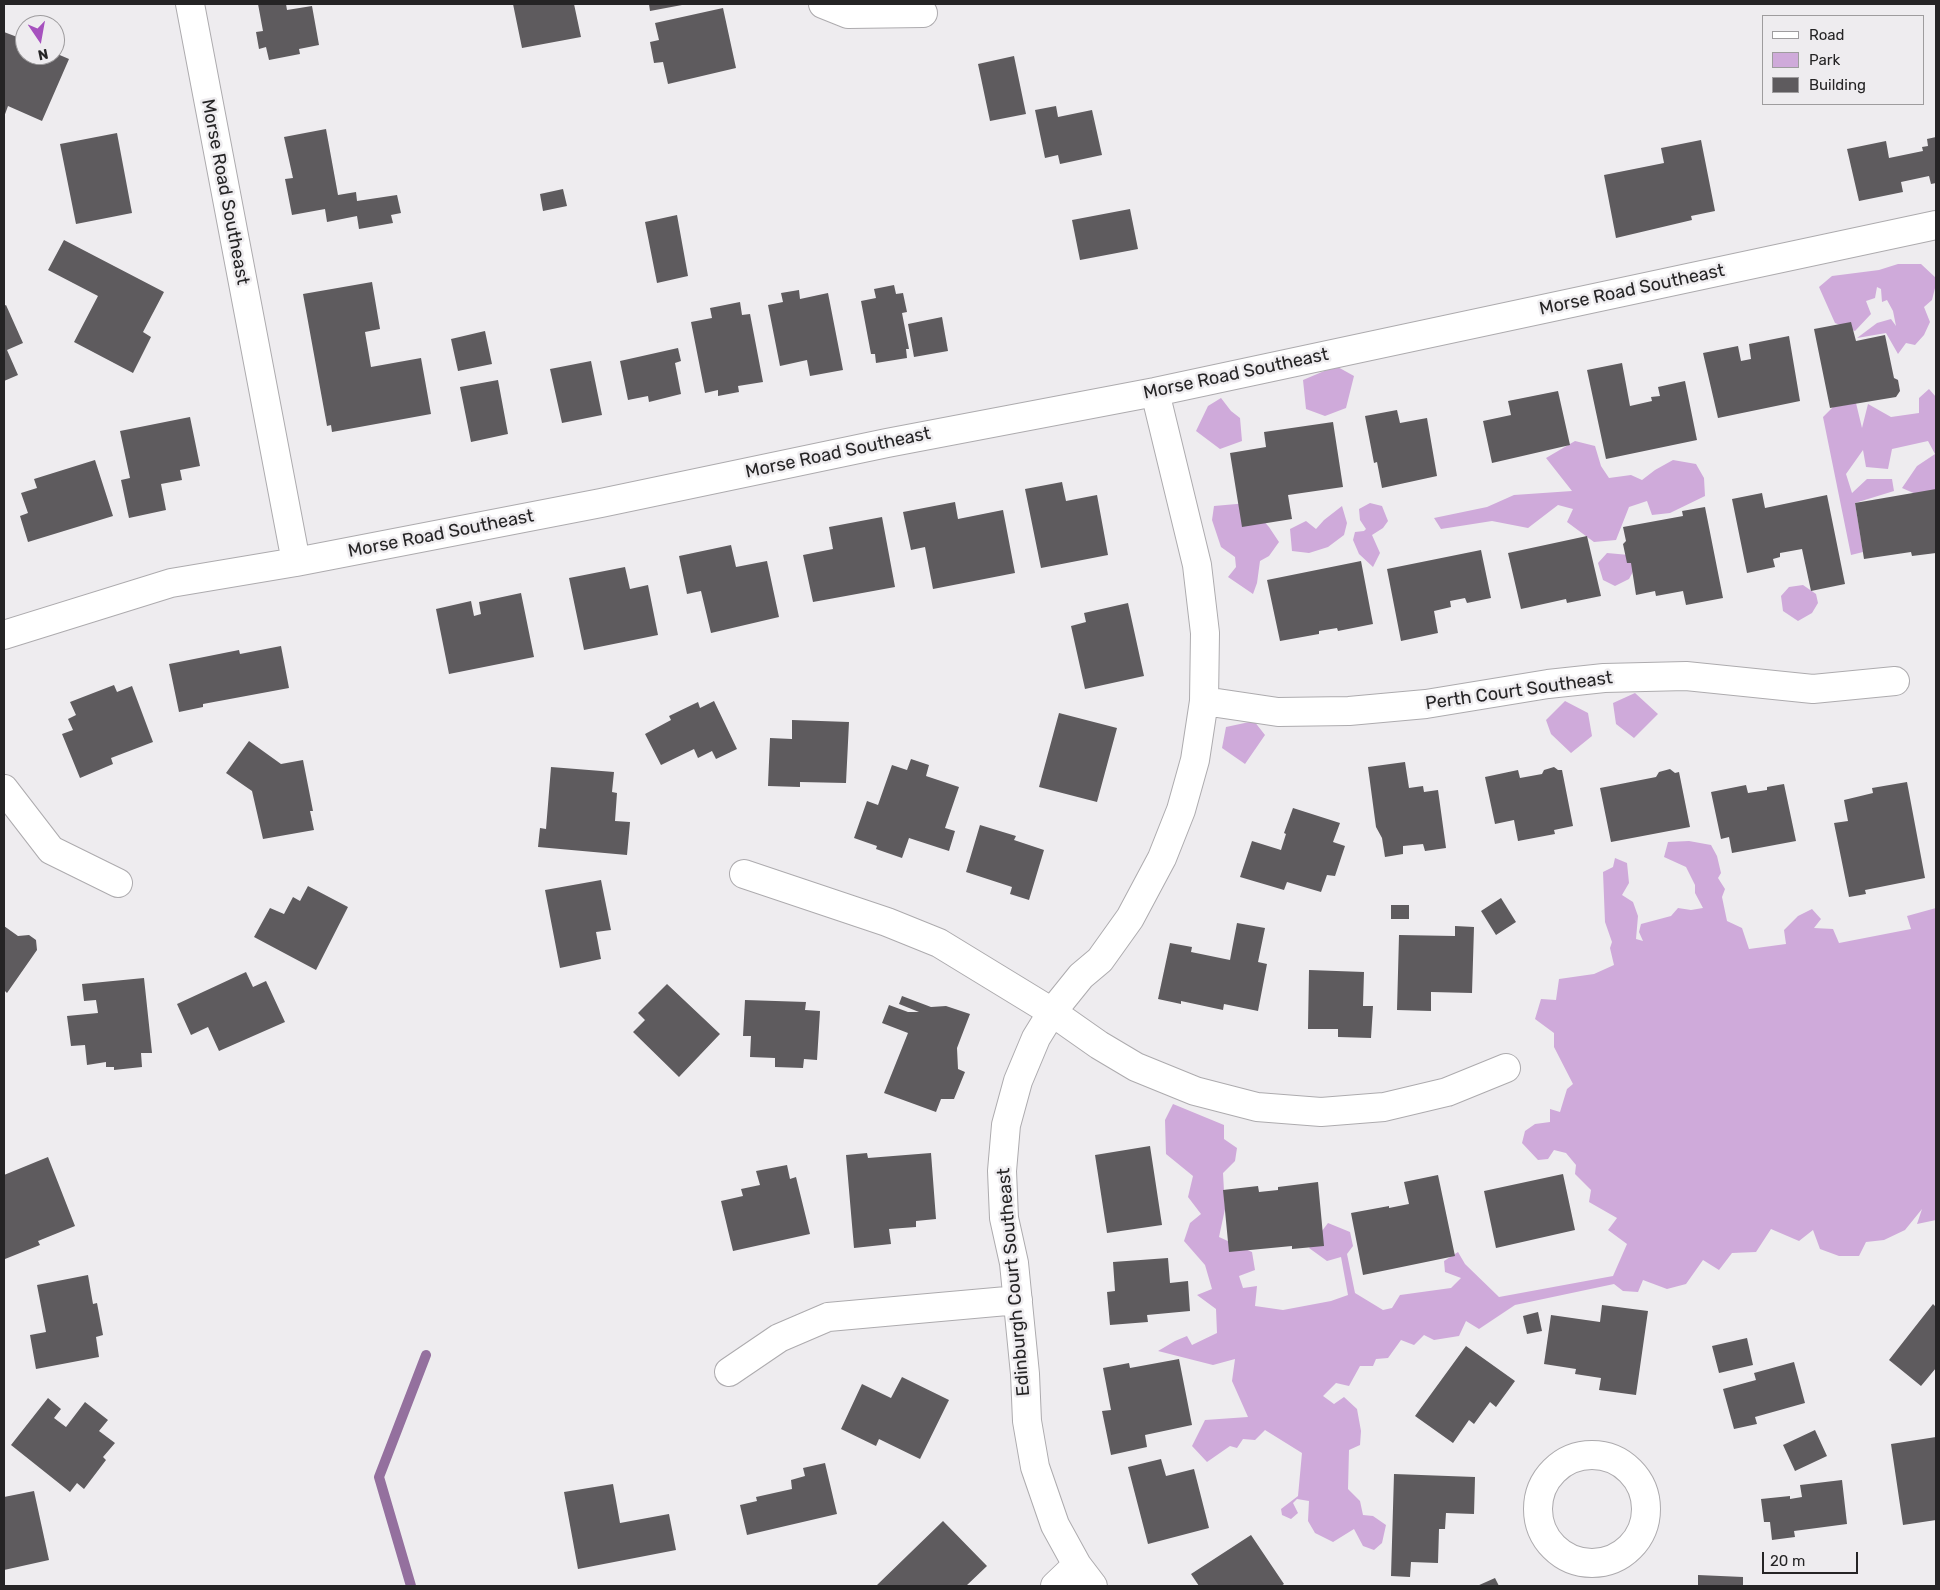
<!DOCTYPE html>
<style>
body{margin:0}
#map{position:relative;width:1940px;height:1590px;overflow:hidden;background:#eeecef;font-family:Rubik,sans-serif}
canvas{display:block}
.frame{position:absolute;inset:0;border:5px solid #252425;pointer-events:none}
.legend{position:absolute;left:1762px;top:15px;width:162px;height:90px;box-sizing:border-box;background:#eeecef;border:1px solid #9e9c9e;margin:0;padding:6px 9px;list-style:none;font-size:15px;color:#252425}
.legend li{display:flex;align-items:center;gap:10px;height:25px}
.legend b{width:25px;border:1px solid #9e9c9e}
.north{position:absolute;left:15px;top:15px;width:50px;height:50px;box-sizing:border-box;background:#eeecef;border:1px solid #9e9c9e;border-radius:50%;rotate:168deg;font-size:14px;font-weight:700;line-height:20px;text-align:center;color:#252425}
.north::after{content:'';display:block;margin:auto;width:18px;height:22px;background:#a651be;clip-path:polygon(50% 0,100% 100%,50% 72%,0 100%)}
.scale{position:absolute;left:1762px;top:1552px;width:96px;height:22px;box-sizing:border-box;border:2px solid #252425;border-top:0;padding-left:6px;font-size:15px;line-height:18px;white-space:nowrap;color:#252425;-webkit-text-stroke:4px #eeecef;paint-order:stroke}
</style>
<div id="map">
<canvas width="1940" height="1590"></canvas>
<div class="frame"></div>
<ul class="legend">
<li><b style="height:6px;background:#fff"></b>Road</li>
<li><b style="height:14px;background:#cfaada"></b>Park</li>
<li><b style="height:14px;background:#5e5b5e"></b>Building</li>
</ul>
<div class="north">N</div>
<div class="scale">20 m</div>
</div>
<script>
const context = document.querySelector('canvas').getContext('2d');
context.lineJoin = 'round';
function fill(path, color) {
  context.fillStyle = color;
  context.fill(path, 'evenodd');
}
function poly(rows) {
  const path = new Path2D();
  for (const r of rows) {
    if (r.length === 3) {
      path.moveTo(r[0] + r[2], r[1]);
      path.arc(r[0], r[1], r[2], 0, 2 * Math.PI);
      continue;
    }
    path.moveTo(r[0], r[1]);
    for (let i = 2; i < r.length; i += 2) path.lineTo(r[i], r[i + 1]);
  }
  return path;
}
function stroke(path, color, width, dash) {
  context.strokeStyle = color;
  context.lineWidth = width;
  context.lineCap = dash ? 'butt' : 'round';
  context.setLineDash(dash || []);
  context.stroke(path);
}
function drawText(font, color, halo, rows, align = 'center') {
  context.font = font + ' Rubik,sans-serif';
  context.lineWidth = 5;
  context.setLineDash([]);
  context.textBaseline = 'middle';
  context.strokeStyle = halo;
  context.fillStyle = color;
  for (const [text, x, y, turn = 0] of rows) {
    context.save();
    context.translate(x, y);
    context.rotate((+turn || 0) * Math.PI / 180);
    context.textAlign = isNaN(turn) ? turn : align;
    if (halo) context.strokeText(text, 0, 0);
    context.fillText(text, 0, 0);
    context.restore();
  }
}
const green = poly([
 [1898,264,1921,264,1936,278,1936,284,1932,300,1924,307,1930,322,1924,335,1915,345,1906,343,1898,354,1886,333,1857,338,1877,323,1891,319,1896,326,1893,311,1887,300,1882,302,1881,289,1877,287,1875,298,1866,301,1871,314,1855,331,1835,323,1819,287,1832,276,1879,270],
 [1336,366,1354,376,1346,408,1325,416,1306,409,1303,380],
 [1929,389,1936,397,1936,499,1927,499,1902,488,1917,466,1935,454,1928,441,1892,449,1888,469,1866,467,1863,450,1846,474,1852,493,1867,479,1892,479,1894,491,1855,503,1863,552,1851,555,1823,417,1833,407,1856,403,1862,428,1868,404,1891,417,1919,413,1919,398],
 [1221,398,1231,411,1240,418,1242,441,1220,449,1196,431,1208,406],
 [1575,441,1595,446,1601,466,1609,478,1631,475,1642,480,1655,470,1673,460,1696,464,1704,478,1705,496,1670,513,1652,515,1647,501,1629,507,1616,540,1594,542,1567,522,1573,509,1558,505,1528,528,1492,521,1441,529,1434,518,1487,507,1514,495,1572,491,1546,458],
 [1248,503,1269,527,1279,542,1269,556,1260,561,1257,583,1253,594,1228,577,1236,567,1235,557,1221,547,1212,520,1214,506],
 [1370,503,1382,506,1388,521,1383,528,1372,535,1380,553,1373,567,1359,554,1353,540,1355,532,1364,531,1366,529,1360,520,1359,509],
 [1342,506,1347,523,1344,535,1328,547,1309,553,1292,551,1290,529,1306,521,1316,529,1324,520],
 [1607,553,1629,555,1635,568,1629,579,1615,586,1603,580,1598,563],
 [1803,585,1816,594,1818,603,1812,613,1798,621,1783,611,1781,596,1789,587],
 [1635,693,1658,714,1634,738,1616,724,1613,703],
 [1565,701,1588,713,1592,736,1571,753,1551,734,1546,720],
 [1254,721,1265,735,1245,764,1222,748,1226,727],
 [1689,841,1711,845,1717,856,1721,873,1718,878,1725,889,1722,897,1727,921,1742,928,1749,949,1786,944,1784,930,1798,916,1812,909,1821,919,1814,928,1833,929,1839,943,1911,929,1907,916,1936,908,1936,1220,1917,1224,1922,1209,1905,1230,1884,1240,1866,1242,1859,1256,1839,1256,1820,1249,1813,1230,1799,1241,1771,1229,1756,1252,1732,1253,1719,1270,1703,1260,1686,1284,1667,1289,1643,1280,1638,1292,1623,1291,1614,1284,1515,1305,1479,1329,1466,1321,1459,1336,1434,1340,1424,1335,1414,1345,1401,1340,1388,1358,1376,1359,1373,1366,1360,1366,1349,1386,1336,1383,1323,1396,1334,1404,1344,1397,1357,1409,1361,1431,1360,1445,1349,1450,1348,1489,1360,1501,1363,1515,1373,1516,1386,1525,1382,1543,1374,1550,1363,1546,1354,1529,1333,1542,1315,1533,1308,1521,1309,1501,1297,1499,1293,1503,1298,1513,1291,1519,1282,1515,1281,1509,1298,1496,1302,1453,1265,1430,1255,1440,1243,1439,1237,1448,1230,1446,1207,1462,1192,1446,1205,1420,1248,1417,1232,1381,1235,1359,1213,1365,1158,1351,1175,1341,1187,1336,1192,1345,1217,1333,1216,1309,1197,1295,1212,1289,1205,1265,1184,1241,1190,1223,1201,1214,1188,1197,1193,1176,1166,1154,1165,1120,1173,1104,1224,1125,1224,1139,1237,1148,1235,1161,1223,1173,1225,1209,1219,1237,1252,1252,1255,1270,1239,1276,1243,1288,1257,1286,1255,1306,1283,1310,1331,1301,1348,1295,1341,1257,1327,1261,1309,1248,1328,1223,1350,1232,1353,1246,1347,1254,1355,1293,1383,1310,1392,1308,1400,1295,1451,1288,1461,1278,1445,1272,1444,1261,1458,1252,1465,1264,1499,1297,1613,1276,1627,1244,1608,1230,1617,1218,1589,1202,1591,1190,1575,1174,1576,1165,1566,1153,1554,1150,1548,1159,1538,1160,1522,1143,1525,1131,1535,1124,1550,1122,1550,1109,1560,1112,1567,1089,1573,1084,1554,1047,1554,1033,1535,1019,1541,999,1556,1000,1559,979,1594,974,1614,965,1610,948,1612,942,1605,922,1603,872,1613,867,1615,858,1627,863,1629,883,1622,895,1633,902,1638,916,1636,939,1643,941,1639,932,1641,924,1671,916,1678,908,1691,910,1703,908,1695,893,1695,885,1686,867,1664,857,1668,842]
]);
const stream = poly([
 [411,1586,379,1477,426,1355]
]);
const building = poly([
 [258,4,286,4,287,10,312,6,319,45,299,49,300,54,269,60,266,47,259,49,256,32,263,31],
 [513,4,574,4,581,37,522,48],
 [649,4,682,4,682,5,650,11],
 [723,8,736,68,668,84,663,62,654,63,650,42,659,40,655,23],
 [4,32,25,40,25,55,55,55,55,53,69,59,42,121,8,106,4,117],
 [1014,56,1026,114,990,121,978,64],
 [1056,106,1058,117,1092,110,1102,155,1060,164,1058,155,1045,158,1035,110],
 [326,129,338,195,356,192,357,201,397,195,401,213,391,215,393,223,359,229,357,216,327,222,325,209,292,215,285,179,293,178,284,137],
 [117,133,132,213,76,224,60,144],
 [1936,137,1936,183,1931,184,1929,176,1901,182,1903,192,1859,201,1847,149,1886,141,1889,158,1923,151,1922,147,1928,146,1927,139],
 [1701,140,1715,211,1691,216,1692,220,1616,238,1604,175,1664,163,1661,148],
 [563,189,567,206,543,211,540,194],
 [1130,209,1138,249,1080,260,1072,220],
 [677,215,688,276,657,283,645,222],
 [64,240,164,292,143,332,151,337,133,373,74,342,98,296,48,270],
 [372,282,380,329,365,332,371,367,421,358,431,414,332,432,331,425,327,426,303,294],
 [894,285,896,294,903,293,907,312,902,313,909,349,906,349,907,358,876,363,875,354,871,354,861,301,876,298,874,289],
 [799,290,800,299,828,293,843,370,810,376,807,360,780,366,768,305,783,302,781,293],
 [740,302,742,315,750,314,763,382,738,386,739,392,718,396,718,390,705,393,691,322,712,318,710,308],
 [6,305,23,343,7,350,18,375,4,381,4,306],
 [942,317,948,351,914,357,908,324],
 [1851,322,1856,341,1885,335,1894,378,1898,380,1900,391,1896,397,1830,408,1814,329],
 [485,331,492,364,458,371,451,339],
 [1789,336,1800,401,1718,418,1703,353,1738,346,1741,361,1751,359,1749,344],
 [678,348,681,361,675,363,681,394,649,402,648,396,628,400,620,361],
 [591,361,602,415,562,423,550,369],
 [1622,363,1630,406,1652,401,1651,397,1660,396,1658,387,1685,381,1697,440,1606,459,1587,370],
 [498,380,508,434,471,442,460,387],
 [1558,391,1570,445,1492,463,1483,421,1511,415,1508,401],
 [1397,410,1400,423,1427,418,1437,476,1382,488,1377,462,1374,463,1365,416],
 [190,417,200,466,180,470,182,480,161,484,166,510,129,518,121,480,130,478,120,431],
 [1333,422,1343,487,1288,495,1292,519,1242,527,1230,453,1266,447,1264,432],
 [95,460,113,516,28,542,20,516,28,513,21,493,37,488,34,479],
 [1062,482,1066,501,1097,495,1108,555,1041,568,1025,489],
 [1936,489,1936,553,1912,556,1911,552,1864,559,1855,503],
 [1762,493,1765,508,1827,495,1845,584,1811,591,1802,549,1780,553,1780,557,1773,559,1775,567,1747,573,1732,499],
 [955,502,958,519,1003,510,1015,573,933,589,925,547,911,550,903,512],
 [1705,507,1723,598,1686,605,1683,591,1656,596,1655,591,1636,595,1631,563,1627,563,1623,544,1626,541,1623,527,1683,516,1682,511],
 [882,517,895,587,813,602,803,555,833,549,829,527],
 [1587,536,1601,596,1567,603,1566,599,1521,609,1508,553],
 [731,545,736,567,767,561,779,617,711,633,701,591,687,594,679,556],
 [1481,550,1491,598,1467,603,1465,598,1450,601,1451,607,1434,611,1438,633,1401,641,1387,569],
 [1361,561,1373,624,1338,631,1337,628,1319,631,1319,634,1280,641,1267,580],
 [625,567,630,589,648,585,658,635,584,650,569,578],
 [521,593,534,657,449,674,436,609,471,601,474,616,481,614,479,602],
 [1128,603,1144,676,1085,689,1071,626,1086,622,1084,613],
 [281,646,289,688,203,704,203,707,179,712,169,664,239,650,240,654],
 [114,685,117,692,132,686,153,742,111,758,113,764,80,778,62,734,73,730,68,719,76,715,70,702],
 [714,701,737,749,716,759,712,751,698,758,694,749,661,765,645,734,671,720,669,716,698,702,700,708],
 [1059,713,1117,728,1097,802,1039,787],
 [792,720,849,722,846,783,800,782,800,787,768,786,770,738,792,739],
 [249,741,281,764,303,760,313,811,310,811,314,830,263,839,252,791,226,773],
 [911,759,929,765,926,776,959,787,945,828,955,831,949,851,909,838,902,858,876,849,877,846,854,838,867,801,878,805,892,765,907,770],
 [1405,762,1409,788,1423,786,1424,792,1438,790,1446,848,1425,851,1423,844,1403,846,1403,854,1385,857,1382,838,1376,827,1368,767],
 [551,767,614,772,612,792,617,793,615,821,630,822,627,855,538,847,540,828,546,829],
 [1554,767,1558,770,1562,770,1573,826,1554,830,1555,834,1518,841,1514,820,1495,824,1485,777,1518,770,1520,778,1542,774,1544,770],
 [1670,769,1675,773,1679,772,1690,827,1611,842,1600,788,1656,777,1659,772],
 [1907,782,1925,878,1865,890,1866,894,1849,897,1834,823,1848,821,1844,800,1873,793,1872,788],
 [1784,784,1796,841,1732,853,1729,837,1721,839,1711,792,1746,785,1748,793,1767,790,1767,787],
 [1293,808,1340,823,1333,842,1345,846,1335,876,1327,875,1321,892,1287,882,1284,890,1240,877,1252,841,1281,850,1286,834,1284,833],
 [980,825,1016,836,1014,840,1044,850,1029,900,1010,894,1012,887,966,872],
 [601,880,611,930,596,932,601,959,560,968,545,890],
 [308,886,348,907,316,970,254,937,270,908,284,914,293,897,300,901],
 [1501,898,1516,922,1496,935,1481,911],
 [1391,905,1409,905,1409,919,1391,919],
 [1237,923,1265,928,1258,962,1267,964,1258,1011,1224,1004,1223,1010,1181,1001,1181,1004,1158,999,1170,943,1192,947,1191,952,1230,960],
 [4,926,18,936,29,935,36,940,37,950,7,993,4,990],
 [1455,926,1474,927,1472,993,1431,992,1431,1011,1397,1010,1399,935,1455,936],
 [1309,970,1364,972,1363,1006,1373,1006,1371,1038,1338,1037,1338,1029,1308,1029],
 [246,972,253,987,266,981,285,1022,219,1051,208,1027,191,1035,177,1004],
 [144,978,152,1053,141,1053,142,1067,114,1070,114,1067,106,1067,106,1062,87,1065,85,1045,71,1046,67,1016,98,1013,96,1000,84,1001,82,984],
 [667,984,720,1034,679,1077,633,1032,645,1020,638,1013],
 [902,996,931,1007,946,1006,970,1014,957,1048,958,1069,965,1072,954,1099,941,1099,936,1112,884,1093,908,1033,882,1023,889,1005,908,1012,919,1012,899,1004],
 [745,1000,806,1002,805,1010,820,1011,817,1060,804,1059,803,1068,775,1067,775,1058,750,1057,751,1036,743,1036],
 [1150,1146,1162,1225,1107,1233,1095,1155],
 [867,1153,868,1158,931,1153,936,1219,916,1221,916,1227,889,1229,891,1244,854,1248,846,1155],
 [48,1157,75,1226,38,1241,40,1245,5,1259,4,1175],
 [787,1165,790,1179,796,1177,810,1234,733,1251,721,1201,743,1196,741,1189,760,1185,756,1171],
 [1563,1174,1575,1230,1496,1248,1484,1191],
 [1438,1175,1455,1256,1363,1275,1351,1213,1389,1206,1389,1208,1409,1204,1404,1182],
 [1318,1182,1324,1246,1292,1249,1292,1246,1229,1252,1223,1190,1258,1186,1259,1192,1278,1190,1278,1187],
 [1168,1258,1170,1283,1188,1281,1190,1311,1147,1315,1148,1322,1110,1325,1107,1292,1115,1291,1113,1262],
 [88,1275,93,1304,97,1303,103,1335,96,1337,99,1357,36,1369,30,1335,46,1332,37,1285],
 [1933,1304,1936,1307,1936,1368,1921,1386,1889,1360],
 [1602,1305,1648,1311,1636,1395,1599,1390,1601,1378,1575,1374,1576,1369,1544,1364,1551,1315,1600,1322],
 [1538,1312,1542,1331,1527,1334,1523,1316],
 [1747,1338,1753,1365,1719,1373,1712,1346],
 [1466,1346,1515,1381,1496,1407,1490,1402,1474,1424,1469,1420,1453,1443,1415,1416],
 [1179,1359,1192,1425,1145,1435,1147,1447,1111,1455,1102,1411,1111,1410,1103,1368,1129,1363,1130,1368],
 [1794,1362,1805,1403,1755,1417,1757,1424,1734,1429,1723,1389,1756,1380,1754,1373],
 [902,1377,949,1400,920,1459,879,1439,876,1446,841,1429,862,1384,891,1398],
 [48,1398,61,1409,54,1418,66,1427,85,1402,108,1420,99,1431,115,1443,103,1457,106,1460,84,1489,77,1483,70,1492,11,1445],
 [1815,1430,1827,1456,1795,1471,1783,1445],
 [1936,1437,1936,1520,1903,1525,1891,1444],
 [1161,1459,1166,1476,1194,1469,1209,1528,1148,1544,1128,1467],
 [825,1463,837,1514,747,1535,740,1505,757,1501,756,1497,792,1489,791,1480,805,1476,803,1468],
 [1394,1474,1475,1477,1474,1514,1446,1513,1445,1529,1439,1529,1438,1563,1411,1562,1410,1577,1391,1576],
 [1842,1480,1847,1524,1794,1531,1795,1537,1772,1540,1770,1522,1764,1522,1761,1499,1790,1496,1790,1499,1802,1497,1800,1485],
 [613,1484,620,1523,669,1514,676,1550,578,1569,564,1492],
 [34,1491,49,1560,4,1570,4,1497],
 [943,1521,987,1566,966,1586,876,1586],
 [1251,1535,1284,1584,1281,1586,1199,1586,1191,1574],
 [1698,1575,1743,1577,1743,1586,1698,1586],
 [1495,1578,1499,1586,1477,1586]
]);
const minor = poly([
 [190,4,296,562],
 [823,4,848,14,923,13],
 [4,635,171,583,296,562,601,503,887,443,1155,392,1936,225],
 [1204,701,1278,712,1349,711,1426,704,1548,684,1604,678,1686,676,1813,689,1895,681],
 [4,789,51,850,118,883],
 [744,874,887,922,939,943,1052,1012,1099,1045,1136,1067,1195,1091,1257,1107,1321,1112,1384,1107,1447,1092,1506,1068],
 [729,1372,779,1338,828,1317,1018,1300],
 [1592,1509,54],
 [1055,1586,1077,1565],
 [1093,1586,1077,1565,1055,1525,1035,1467,1027,1421,1025,1374,1014,1263,1004,1218,1002,1171,1006,1125,1018,1081,1036,1038,1052,1012,1081,976,1100,960,1130,918,1162,858,1181,810,1195,760,1204,701,1205,633,1197,565,1155,392]
]);
const streetNames = [
 ["Morse Road Southeast",225,192,79],
 ["Morse Road Southeast",1632,290,-12],
 ["Morse Road Southeast",1236,374,-12],
 ["Morse Road Southeast",838,453,-12],
 ["Morse Road Southeast",441,534,-11],
 ["Perth Court Southeast",1519,691,-8],
 ["Edinburgh Court Southeast",1014,1282,-95]
];
fill(green, '#cfaada');
stroke(stream, '#94709e', 10);
fill(building, '#5e5b5e');
stroke(minor, '#adabae', 30);
stroke(minor, '#fff', 28);
drawText('18px', '#252425', '#eeecef', streetNames);
</script>
